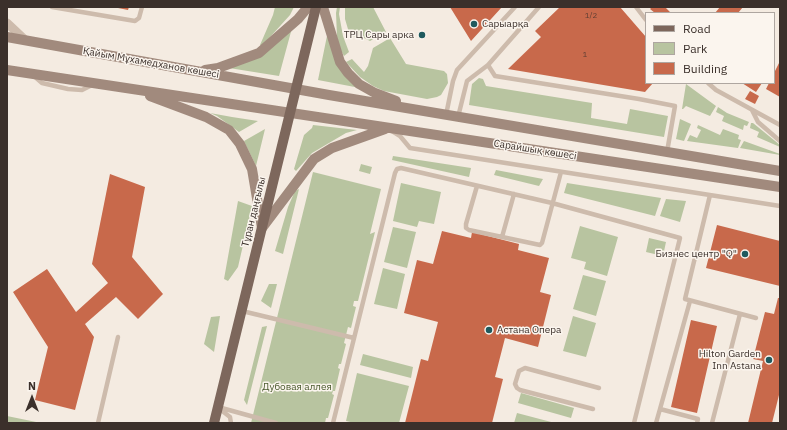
<!DOCTYPE html>
<meta charset="utf-8">
<style>
body{margin:0}
#map{position:relative;width:787px;height:430px;overflow:hidden;background:#f4ebe1;font-family:"IBM Plex Sans",sans-serif}
canvas{display:block}
.frame{position:absolute;inset:0;border:8px solid #3b302b;pointer-events:none}
.legend{position:absolute;left:645px;top:12px;width:130px;height:72px;box-sizing:border-box;background:#fbf5ee;border:1px solid #aea6a0;margin:0;padding:5px 7px;list-style:none;font-size:12px;color:#3b302b}
.legend li{display:flex;align-items:center;gap:8px;height:20px}
.legend b{width:20px;border:1px solid #aea6a0}
.north{position:absolute;left:12px;top:378px;width:40px;height:40px;-webkit-text-stroke:3px #fbf5ee;paint-order:stroke;rotate:0deg;font-size:11px;font-weight:700;line-height:16px;text-align:center;color:#3b302b}
.north::after{content:'';display:block;margin:auto;width:14px;height:18px;background:#3b302b;clip-path:polygon(50% 0,100% 100%,50% 72%,0 100%)}
</style>
<div id="map">
<canvas width="787" height="430"></canvas>
<div class="frame"></div>
<ul class="legend">
<li><b style="height:5px;background:#7d675c"></b>Road</li>
<li><b style="height:11px;background:#b8c4a0"></b>Park</li>
<li><b style="height:11px;background:#c8694b"></b>Building</li>
</ul>
<div class="north">N</div>
</div>
<script>
const context = document.querySelector('canvas').getContext('2d');
context.lineJoin = 'round';
function fill(path, color) {
  context.fillStyle = color;
  context.fill(path, 'evenodd');
}
function poly(rows) {
  const path = new Path2D();
  for (const r of rows) {
    path.moveTo(r[0], r[1]);
    for (let i = 2; i < r.length; i += 2) path.lineTo(r[i], r[i + 1]);
  }
  return path;
}
function stroke(path, color, width, dash) {
  context.strokeStyle = color;
  context.lineWidth = width;
  context.lineCap = dash ? 'butt' : 'round';
  context.setLineDash(dash || []);
  context.stroke(path);
}
function drawText(font, color, halo, rows, align = 'center') {
  context.font = font + ' "IBM Plex Sans",sans-serif';
  context.lineWidth = 3;
  context.setLineDash([]);
  context.textBaseline = 'middle';
  context.strokeStyle = halo;
  context.fillStyle = color;
  for (const [text, x, y, turn = 0] of rows) {
    context.save();
    context.translate(x, y);
    context.rotate((+turn || 0) * Math.PI / 180);
    context.textAlign = isNaN(turn) ? turn : align;
    if (halo) context.strokeText(text, 0, 0);
    context.fillText(text, 0, 0);
    context.restore();
  }
}
const green = poly([
 [275,7,294,7,290,15,262,46,260,45,273,15],
 [337,7,340,7,339,14,343,36,349,52,344,56,339,47,337,37,336,13],
 [345,7,373,7,386,32,370,41,362,37,350,36,345,19],
 [292,28,279,76,229,68],
 [328,31,360,88,318,80],
 [390,38,406,64,444,71,447,74,448,83,441,95,437,97,427,99,384,91,373,86,360,77,346,62,352,59,364,72,368,66,373,48],
 [479,78,483,79,486,86,592,103,591,118,627,124,630,109,668,116,664,137,469,105,472,84],
 [686,84,716,106,710,116,686,106,683,109,682,109],
 [718,107,727,113,749,122,747,126,744,125,743,130,722,121,724,116,716,112],
 [210,113,232,117,258,121,239,132,217,116],
 [680,119,691,124,684,141,676,139],
 [751,123,753,123,780,145,780,147,757,137,759,132,750,128],
 [313,125,357,130,346,133,312,153,296,171,294,169,304,135,312,128],
 [698,125,720,135,723,129,739,135,738,139,741,140,738,148,687,141,690,135,697,138,701,130,697,128],
 [265,129,256,166,244,141],
 [744,141,780,154,780,155,740,148],
 [393,156,471,168,469,177,392,160],
 [361,164,372,167,370,174,359,171],
 [496,170,543,179,539,186,494,175],
 [313,172,381,189,370,234,375,232,358,301,354,301,353,306,356,307,351,328,348,327,344,343,346,344,341,364,339,364,338,368,340,369,335,391,333,391,332,394,334,395,328,418,326,418,325,423,251,423],
 [401,183,441,192,434,224,419,221,417,227,393,221],
 [567,183,661,198,655,216,564,193],
 [299,189,283,254,275,251,288,207,295,191],
 [666,199,686,201,680,222,660,216],
 [238,201,252,206,238,267,228,281,224,279],
 [580,226,618,237,607,276,584,269,586,262,571,258],
 [393,227,416,232,407,268,384,262],
 [649,238,666,242,663,256,646,252],
 [383,268,405,274,397,309,374,304],
 [583,275,606,281,596,316,573,309],
 [269,284,277,284,271,308,261,301],
 [220,316,214,352,204,344,211,317],
 [573,316,596,323,586,357,563,351],
 [267,326,247,405,244,400,262,327],
 [363,354,413,367,411,378,360,365],
 [357,373,409,386,399,423,355,423,346,421],
 [521,393,574,408,571,418,518,403],
 [517,413,555,423,514,423],
 [7,416,41,423,7,423]
]);
const building = poly([
 [113,7,129,7,128,10],
 [450,7,502,7,471,41],
 [560,7,620,7,646,37,646,83,653,83,645,92,508,69,541,37,535,31],
 [652,7,665,7,671,13,655,13,650,9],
 [720,7,743,7,738,13,715,13],
 [780,61,780,97,766,89,769,83,774,83,774,73],
 [742,83,762,83,756,92],
 [750,91,759,96,755,104,745,99],
 [110,174,145,187,132,257,163,294,138,319,116,297,85,324,94,337,75,410,35,400,48,347,13,292,47,269,76,312,108,283,92,264],
 [717,225,780,241,780,286,706,268],
 [442,231,471,238,472,232,519,244,518,250,549,258,540,292,551,295,538,347,505,338,495,377,503,379,492,423,405,423,421,359,428,361,438,322,404,313,417,260,433,264],
 [778,298,780,298,780,391,772,423,748,423,763,361,753,359,765,312,774,314],
 [691,320,717,326,697,413,671,407]
]);
const lane = poly([
 [52,7,135,21,139,18,142,7],
 [636,7,646,20],
 [488,65,495,76,639,99,675,106,667,152],
 [34,76,42,83,68,89,82,90,92,85],
 [708,83,716,90,780,125],
 [752,110,758,122,780,141],
 [446,115,453,81,457,70,515,7],
 [458,117,467,81,488,65,539,7],
 [392,131,400,136,410,148,780,206],
 [477,186,466,224,466,228,469,230,540,245,542,243,561,172],
 [710,195,685,299,756,318],
 [502,237,514,194],
 [690,301,660,409,698,419,697,423],
 [242,311,354,338],
 [218,407,276,423],
 [593,409,520,390,517,388,515,384,519,371,525,368,599,388],
 [221,410,230,417,231,423],
 [98,423,118,337],
 [333,423,395,173,397,169,401,168,552,203,680,238,634,423],
 [656,423,660,409],
 [712,423,740,314]
]);
const street = poly([
 [7,23,24,39]
]);
const secondary = poly([
 [323,7,340,62,348,73,359,84,375,93,396,101],
 [7,37,329,95,780,171],
 [7,70,780,187],
 [205,70,218,68,259,53,298,19,308,7],
 [150,96,206,117,229,130,240,144,252,169,262,228],
 [262,228,314,159,332,148,385,129]
]);
const primary = poly([
 [214,423,316,7]
]);
const markers = [
 [474,24,4,"#1f5a5e"],
 [422,35,4,"#1f5a5e"],
 [745,254,4,"#1f5a5e"],
 [489,330,4,"#1f5a5e"],
 [769,360,4,"#1f5a5e"]
];
const numberNames = [
 ["1/2",591,16],
 ["1",585,55]
];
const poiNames = [
 ["Сарыарқа",482,24,"left"],
 ["ТРЦ Сары арка",414,35],
 ["Бизнес центр \"Q\"",737,254],
 ["Астана Опера",497,330,"left"],
 ["Hilton Garden",761,354],
 ["Inn Astana",761,366]
];
const streetNames = [
 ["Қайым Мұхамедханов көшесі",151,63,10],
 ["Сарайшық көшесі",535,150,9],
 ["Тұран даңғылы",254,212,-76]
];
const parkNames = [
 ["Дубовая аллея",297,387]
];
fill(green, '#b8c4a0');
fill(building, '#c8694b');
stroke(lane, '#cdbbac', 4.5);
stroke(street, '#cdbbac', 9);
stroke(secondary, '#a18a7d', 10);
stroke(primary, '#7d675c', 10);
for (const [x, y, r, color] of markers) {
  const dot = new Path2D();
  dot.arc(x, y, r, 0, 2 * Math.PI);
  context.fillStyle = color;
  context.fill(dot);
  stroke(dot, '#fbf5ee', 1.5);
}
drawText('8px', '#5e3e33', null, numberNames);
drawText('10px', '#3b302b', '#fbf5ee', poiNames, 'right');
drawText('10px', '#3b302b', '#fbf5ee', streetNames);
drawText('10px', '#4a5a2e', '#fbf5ee', parkNames);
</script>
